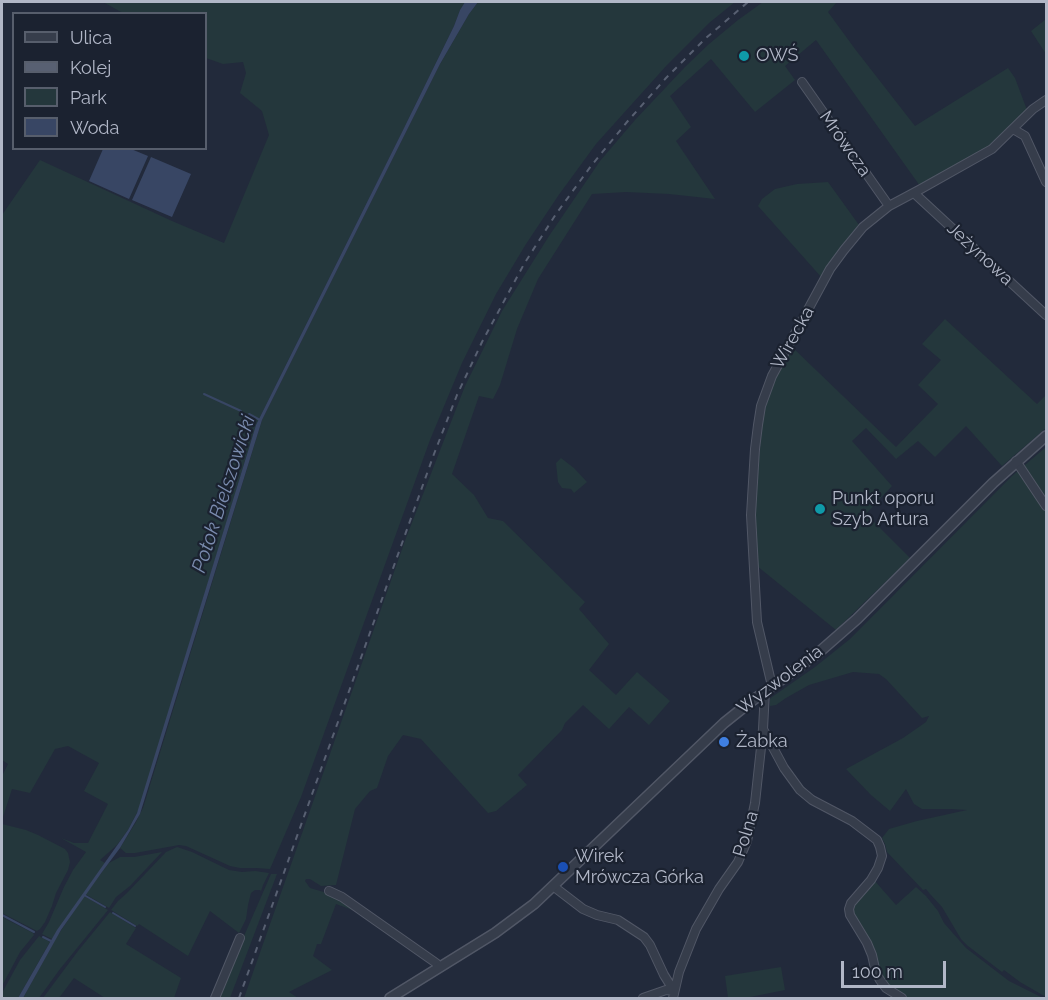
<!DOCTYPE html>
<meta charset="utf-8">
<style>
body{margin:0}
#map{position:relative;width:1048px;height:1000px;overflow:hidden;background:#222a3b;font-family:Raleway,sans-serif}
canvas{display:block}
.frame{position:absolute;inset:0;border:3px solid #b1b7c7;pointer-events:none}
.legend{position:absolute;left:12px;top:12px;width:195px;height:138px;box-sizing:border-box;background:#1b2230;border:2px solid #575e6c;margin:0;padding:8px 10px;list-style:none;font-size:18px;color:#b1b7c7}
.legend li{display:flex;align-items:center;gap:12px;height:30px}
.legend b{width:30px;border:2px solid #575e6c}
.scale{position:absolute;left:841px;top:961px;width:105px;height:27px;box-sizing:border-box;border:3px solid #b1b7c7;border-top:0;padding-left:8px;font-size:18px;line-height:21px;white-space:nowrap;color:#b1b7c7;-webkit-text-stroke:4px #1b2230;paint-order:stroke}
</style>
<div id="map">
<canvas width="1048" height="1000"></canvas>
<div class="frame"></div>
<ul class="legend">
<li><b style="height:8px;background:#363d4b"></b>Ulica</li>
<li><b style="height:8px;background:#586072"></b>Kolej</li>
<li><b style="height:16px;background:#24373c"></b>Park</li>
<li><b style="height:16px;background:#384664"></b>Woda</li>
</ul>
<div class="scale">100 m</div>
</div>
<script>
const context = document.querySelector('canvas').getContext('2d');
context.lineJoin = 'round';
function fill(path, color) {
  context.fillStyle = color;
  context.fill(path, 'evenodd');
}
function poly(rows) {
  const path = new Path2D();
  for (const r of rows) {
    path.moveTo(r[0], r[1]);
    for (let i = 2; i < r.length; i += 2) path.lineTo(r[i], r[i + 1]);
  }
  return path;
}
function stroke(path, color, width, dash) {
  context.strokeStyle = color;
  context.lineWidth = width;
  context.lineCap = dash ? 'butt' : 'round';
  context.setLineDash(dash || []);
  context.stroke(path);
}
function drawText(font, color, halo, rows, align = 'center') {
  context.font = font + ' Raleway,sans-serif';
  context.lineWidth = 4.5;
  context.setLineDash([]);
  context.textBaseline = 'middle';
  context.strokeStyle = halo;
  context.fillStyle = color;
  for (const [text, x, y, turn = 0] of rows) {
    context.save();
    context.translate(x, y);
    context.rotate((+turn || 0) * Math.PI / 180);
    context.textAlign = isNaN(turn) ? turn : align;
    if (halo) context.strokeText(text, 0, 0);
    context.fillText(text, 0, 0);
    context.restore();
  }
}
const green = poly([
 [103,2,465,2,460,10,454,26,404,128,256,425,140,807,128,830,117,845,100,860,105,863,52,939,42,934,49,922,64,887,73,870,86,852,61,838,74,843,88,843,108,804,84,791,99,763,68,746,55,749,30,793,12,789,3,817,2,816,2,776,8,764,2,760,2,215,40,160,172,221,224,243,269,135,262,111,240,93,246,73,243,62,223,64,206,58,206,14,123,13],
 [478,2,735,2,709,23,667,65,596,144,558,196,526,244,496,294,462,363,430,440,301,797,270,869,256,868,240,868,230,866,186,846,179,845,135,853,126,853,120,848,136,822,143,808,262,420,440,64,469,14],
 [763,2,837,2,828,12,855,49,915,126,1008,68,1015,78,1027,110,995,143,920,186,816,40,785,66,795,80,755,112,711,59,670,96,691,127,676,141,715,199,669,194,626,192,592,194,538,279,517,329,500,385,493,399,479,396,452,474,474,495,488,518,503,521,585,602,579,609,609,644,589,670,616,695,637,672,670,701,649,725,629,707,609,729,583,705,565,723,562,730,518,775,527,785,496,811,488,813,421,739,403,735,388,756,377,788,370,791,355,809,336,885,321,886,310,879,306,879,305,881,310,888,334,895,361,913,336,904,321,944,317,944,313,956,332,970,289,992,298,998,244,998,406,538,465,386,502,311,549,236,600,161,635,120,685,67,709,44,738,20],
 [1046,19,1046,54,1031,31],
 [828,182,859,225,840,249,822,278,758,206,762,199,775,189,797,184],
 [945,319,1037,404,1046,395,1046,428,1002,466,966,426,935,457,918,441,896,459,866,428,852,441,892,486,866,514,910,558,836,630,757,566,755,526,755,500,764,406,779,368,791,346,896,447,938,404,918,385,941,360,922,344],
 [1046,447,1046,997,1020,982,1004,970,1002,972,968,946,961,939,942,907,930,894,926,889,923,890,887,852,885,844,882,838,889,829,917,821,967,810,951,809,922,809,914,804,906,789,890,811,871,795,846,769,903,738,926,722,929,716,922,718,886,679,879,674,853,672,809,685,786,698,776,705,770,706,770,699,772,697,815,667,850,639,1012,476],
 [561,458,574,468,587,482,574,493,571,489,562,488,558,482,556,463],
 [2,824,26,830,38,835,65,849,68,853,70,862,68,870,56,893,52,906,45,922,40,929,37,931,2,913],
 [177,847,192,852,229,870,242,872,255,871,269,873,263,885,261,891,260,890,255,890,251,893,248,905,246,919,239,933,210,911,188,956,139,924,137,926,111,910,118,901,127,893,166,852],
 [162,852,130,886,116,897,109,908,85,894,109,863,120,857,134,857],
 [271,874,277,874,230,998,217,998],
 [874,880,896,905,916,887,926,896,938,911,944,923,966,948,1009,981,1043,998,907,998,890,988,879,976,851,912,856,901],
 [84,896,108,910,60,969,39,998,23,998,56,938],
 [110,912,136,928,126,944,181,978,174,998,105,998,74,978,59,998,43,998,78,951],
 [2,917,33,933,34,935,20,952,2,986],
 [39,936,50,942,18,998,2,998,2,993,20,960],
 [781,967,785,990,745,998,728,998,725,976]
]);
const water = poly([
 [465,2,478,2,469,14,440,64,262,420,140,814,120,848,102,872,61,930,23,998,18,998,57,930,128,830,137,813,256,425,404,128,454,26,460,10],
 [103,149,131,149,148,156,129,199,89,181],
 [151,157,191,174,172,217,132,200]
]);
const stream = poly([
 [204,394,241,411],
 [249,414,260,420],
 [84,895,105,907],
 [113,913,135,926],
 [2,915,34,932],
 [43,937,51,941]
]);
const minor = poly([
 [802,82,889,206],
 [1013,129,1025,136,1046,182],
 [914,193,1046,315],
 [1016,461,1046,506],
 [772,686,757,622,751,515,755,449,758,425,761,406,772,376,830,269,844,250,863,227,889,206,919,190,992,149,1033,109,1046,100],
 [763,729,784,768,800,790,812,800,852,821,877,840,880,847,882,856,878,868,871,880,851,903,849,909,850,915,867,943,872,955,876,973,880,980,886,988,902,998],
 [553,886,583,909,597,915,618,920,644,937,650,945,664,975,674,991],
 [329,891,342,897,436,963,440,967],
 [215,998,240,938],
 [643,998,666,990,674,991],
 [673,998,679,972,696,929,719,889,738,862,747,841,755,803,763,729,765,691]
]);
const tertiary = poly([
 [390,998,495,933,534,904,724,723,749,703,817,654,857,619,993,483,1046,436]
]);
const rail = poly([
 [239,998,434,454,457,395,482,342,524,264,556,214,591,166,627,122,666,78,706,38,748,2]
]);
const markers = [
 [744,56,6,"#0f9aa8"],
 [820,509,6,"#0f9aa8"],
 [724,742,6,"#3f7fe0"],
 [563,867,6,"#1a4fb4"]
];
const poiNames = [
 ["OWŚ",756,56],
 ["Punkt oporu",832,499],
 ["Szyb Artura",832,520],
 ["Żabka",736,742],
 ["Wirek",575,857],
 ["Mrówcza Górka",575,878]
];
const streetNames = [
 ["Mrówcza",845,144,55],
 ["Jeżynowa",980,254,43],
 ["Wirecka",793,338,-61],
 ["Wyzwolenia",780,680,-37],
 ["Polna",746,834,-73]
];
const waterNames = [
 ["Potok Bielszowicki",224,494,-72]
];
fill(green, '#24373c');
fill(water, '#384664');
stroke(stream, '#384664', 2);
stroke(minor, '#515766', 10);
stroke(tertiary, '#515766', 12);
stroke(minor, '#363d4b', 8);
stroke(tertiary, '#363d4b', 9);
stroke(rail, '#586072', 2, [6, 6]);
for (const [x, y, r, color] of markers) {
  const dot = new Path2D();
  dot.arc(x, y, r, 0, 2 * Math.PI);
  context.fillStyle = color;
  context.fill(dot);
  stroke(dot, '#1b2230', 2);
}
drawText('18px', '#b1b7c7', '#1b2230', poiNames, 'left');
drawText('18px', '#b1b7c7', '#1b2230', streetNames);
drawText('italic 20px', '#7a8bae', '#1b2230', waterNames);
</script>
